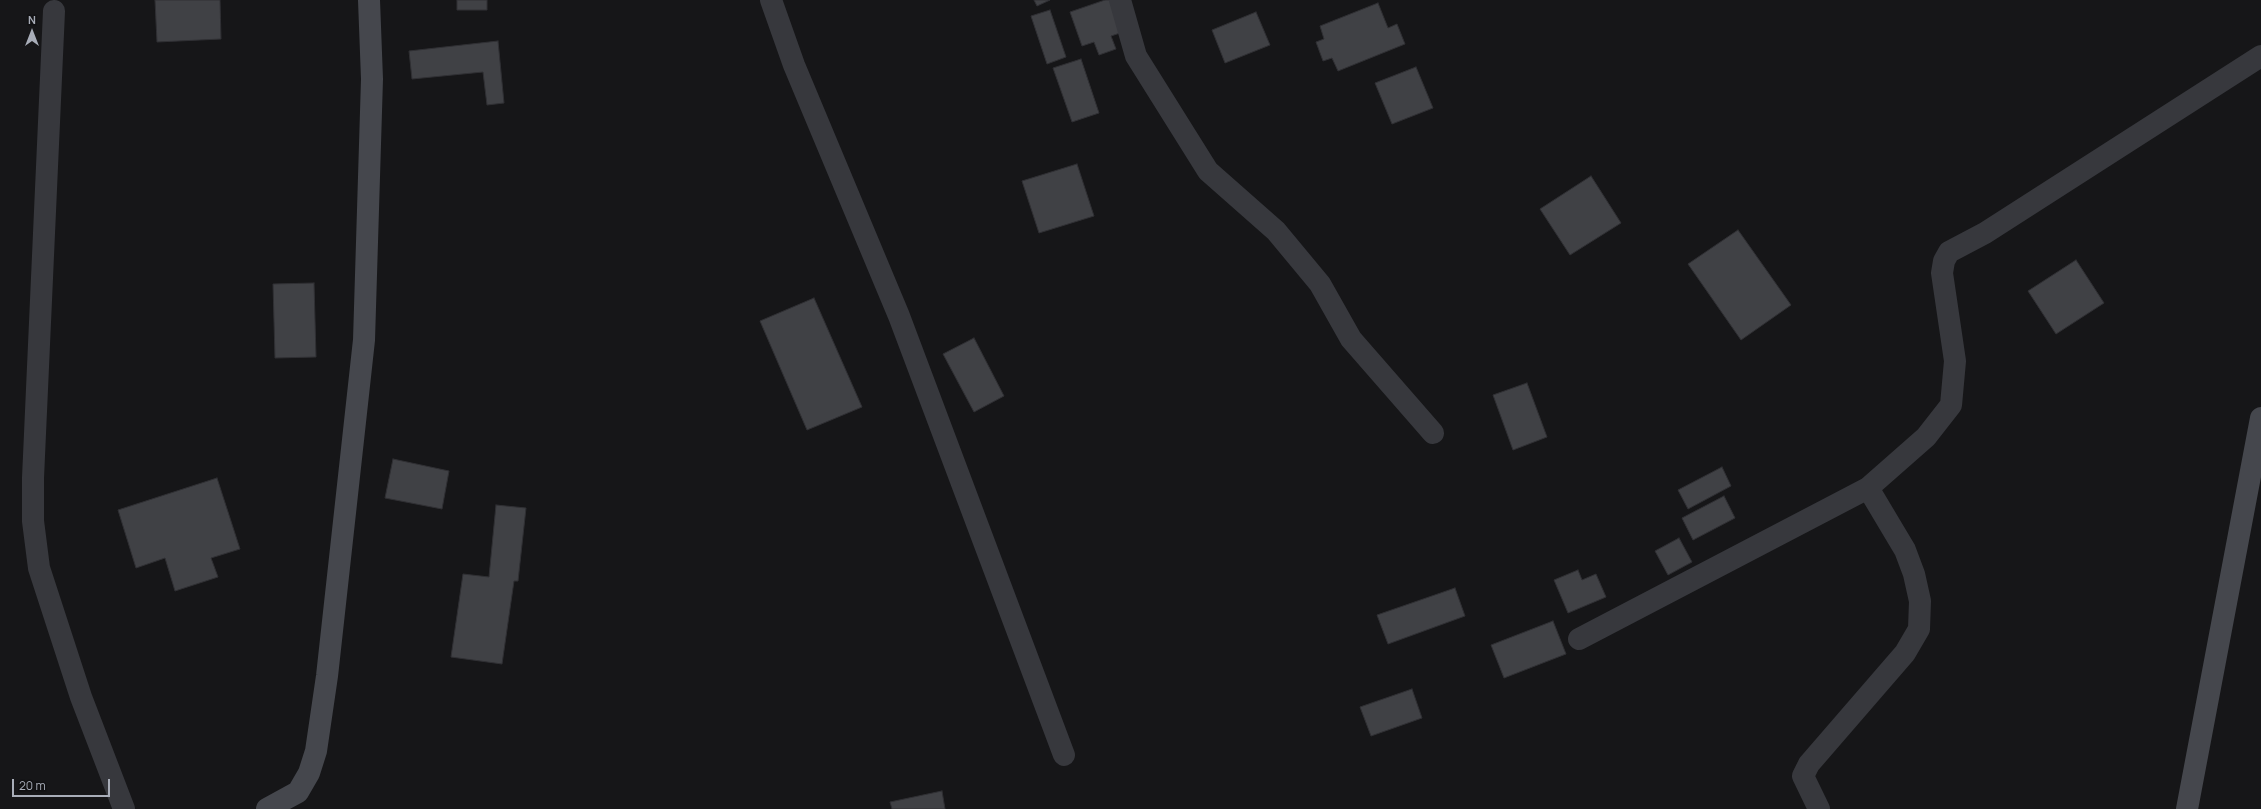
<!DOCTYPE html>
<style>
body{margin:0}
#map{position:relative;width:2261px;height:809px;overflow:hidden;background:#161618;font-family:Manrope,sans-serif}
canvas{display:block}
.north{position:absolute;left:12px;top:12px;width:40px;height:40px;-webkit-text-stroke:3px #111113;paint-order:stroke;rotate:0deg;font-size:11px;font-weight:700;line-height:16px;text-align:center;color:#a8adb8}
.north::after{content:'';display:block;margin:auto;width:14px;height:18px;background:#a8adb8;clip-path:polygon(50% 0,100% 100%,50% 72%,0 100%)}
.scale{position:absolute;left:12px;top:779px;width:98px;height:18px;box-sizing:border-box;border:2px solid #a8adb8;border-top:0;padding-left:5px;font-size:12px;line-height:14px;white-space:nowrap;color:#a8adb8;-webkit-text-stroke:3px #111113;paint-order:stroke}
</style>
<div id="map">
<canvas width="2261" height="809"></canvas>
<div class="north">N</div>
<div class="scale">20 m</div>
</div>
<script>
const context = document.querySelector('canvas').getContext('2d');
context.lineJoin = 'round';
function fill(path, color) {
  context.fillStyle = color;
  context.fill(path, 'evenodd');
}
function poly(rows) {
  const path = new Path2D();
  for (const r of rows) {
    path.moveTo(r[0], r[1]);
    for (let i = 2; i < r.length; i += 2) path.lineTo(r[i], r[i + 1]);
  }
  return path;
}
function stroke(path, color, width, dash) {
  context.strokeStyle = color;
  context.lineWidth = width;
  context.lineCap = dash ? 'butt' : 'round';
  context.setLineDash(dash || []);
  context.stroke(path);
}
const building = poly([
 [155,0,220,0,221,39,157,42,155,0],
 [457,0,487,0,487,10,457,10,457,0],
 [1034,0,1050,0,1037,6,1034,0],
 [1105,0,1111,0,1123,32,1111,36,1116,49,1099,55,1094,42,1082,46,1070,12,1105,0],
 [1378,3,1388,28,1397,24,1405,44,1338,71,1332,58,1323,61,1316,42,1324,39,1320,26,1378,3],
 [1050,10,1066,57,1047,64,1031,16,1050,10],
 [1256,12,1270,45,1225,63,1212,30,1256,12],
 [498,41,504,103,487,105,483,72,412,79,409,51,498,41],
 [1081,59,1099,113,1072,122,1053,68,1081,59],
 [1416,67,1433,108,1392,124,1375,83,1416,67],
 [1077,164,1094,216,1039,233,1022,181,1077,164],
 [1591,176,1621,223,1570,255,1540,209,1591,176],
 [1738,230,1791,305,1741,340,1688,264,1738,230],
 [2076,260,2104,303,2056,334,2028,291,2076,260],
 [314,283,316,357,275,358,273,284,314,283],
 [814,298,862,407,807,430,760,321,814,298],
 [974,338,1004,396,974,412,943,354,974,338],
 [1527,383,1547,437,1513,450,1493,395,1527,383],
 [393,459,449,471,442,509,385,498,393,459],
 [1722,467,1731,486,1688,509,1678,490,1722,467],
 [217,478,240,549,211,558,218,577,175,591,165,558,136,568,118,510,217,478],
 [1724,496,1735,518,1693,540,1682,518,1724,496],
 [496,505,526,508,518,581,514,581,502,664,451,657,463,574,489,577,496,505],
 [1679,538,1692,562,1668,575,1655,551,1679,538],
 [1578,570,1582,580,1596,574,1606,597,1568,613,1554,580,1578,570],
 [1455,588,1465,616,1388,644,1377,615,1455,588],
 [1553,621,1566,654,1504,678,1491,645,1553,621],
 [1412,689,1422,718,1371,736,1360,707,1412,689],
 [942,791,945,809,892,809,890,802,942,791]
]);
const street = poly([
 [771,0,794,65,899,316,1064,755],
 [1120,0,1136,56,1208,171,1276,231,1320,284,1351,339,1433,433],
 [54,11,33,478,33,521,39,568,81,697,124,809],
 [1579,639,1868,488,1926,437,1951,405,1955,361,1942,273,1944,261,1949,252,1985,233,2261,56],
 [1819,809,1803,776,1809,764,1905,653,1919,629,1920,601,1914,574,1905,550,1868,488]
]);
const secondary = poly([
 [267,809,298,792,309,773,316,751,327,676,364,340,372,79,369,0],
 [2187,809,2261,418]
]);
fill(building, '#404145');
stroke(building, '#303034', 1);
stroke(street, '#37383d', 22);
stroke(secondary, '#45474d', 22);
</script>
